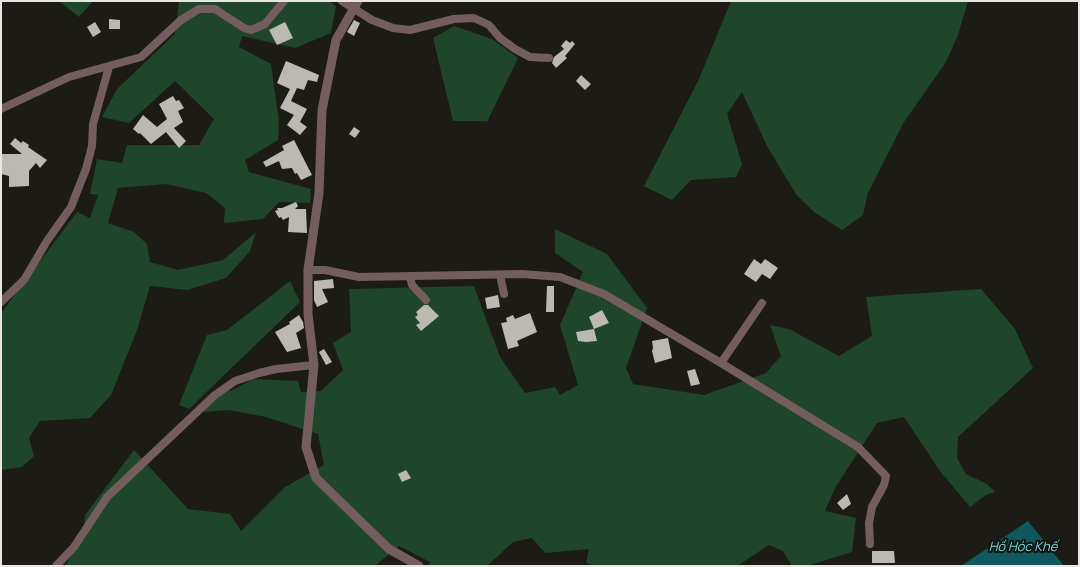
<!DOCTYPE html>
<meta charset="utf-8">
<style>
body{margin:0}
#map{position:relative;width:1080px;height:567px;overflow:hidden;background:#1d1b16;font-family:Manrope,sans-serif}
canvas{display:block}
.frame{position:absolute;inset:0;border:2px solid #e8e6e3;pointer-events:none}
</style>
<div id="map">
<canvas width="1080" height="567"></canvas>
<div class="frame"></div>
</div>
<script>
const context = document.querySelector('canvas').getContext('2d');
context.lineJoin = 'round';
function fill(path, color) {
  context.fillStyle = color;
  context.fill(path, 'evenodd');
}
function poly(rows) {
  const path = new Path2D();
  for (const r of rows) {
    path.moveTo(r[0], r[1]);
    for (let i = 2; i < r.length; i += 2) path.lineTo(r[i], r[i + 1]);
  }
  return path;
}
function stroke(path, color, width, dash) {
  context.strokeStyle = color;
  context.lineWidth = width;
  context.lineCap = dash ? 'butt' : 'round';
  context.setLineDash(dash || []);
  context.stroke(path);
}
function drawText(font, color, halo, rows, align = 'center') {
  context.font = font + ' Manrope,sans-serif';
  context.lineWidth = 4;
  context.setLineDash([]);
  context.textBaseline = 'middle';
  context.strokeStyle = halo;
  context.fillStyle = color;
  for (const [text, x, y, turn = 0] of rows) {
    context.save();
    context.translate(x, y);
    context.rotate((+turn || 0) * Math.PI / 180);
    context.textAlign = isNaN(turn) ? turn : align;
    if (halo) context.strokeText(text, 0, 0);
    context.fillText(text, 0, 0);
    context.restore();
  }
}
const green = poly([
 [59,1,93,1,79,17],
 [179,1,329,1,336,6,331,33,295,48,242,36,239,47,271,64,279,122,278,140,245,160,249,172,311,189,310,203,279,202,263,219,224,223,225,208,206,193,166,184,118,188,108,223,134,232,147,244,150,262,178,270,223,260,256,232,250,251,226,278,187,290,150,286,137,330,111,395,90,418,40,421,29,438,34,456,22,467,1,470,1,313,77,212,90,218,98,195,90,194,97,159,122,163,127,145,199,145,214,119,175,81,129,123,102,117,117,89,175,34],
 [731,1,968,1,958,35,946,62,904,122,868,193,863,215,842,230,814,212,796,194,768,148,742,92,727,114,742,164,736,177,691,180,672,200,644,186,699,79],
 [454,26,492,39,518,58,487,122,483,121,453,121,433,38],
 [555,229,607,254,647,308,626,368,633,384,704,395,766,373,781,356,770,325,789,329,839,356,872,336,866,297,981,289,1015,329,1033,368,958,437,957,458,966,474,987,484,995,492,986,495,970,507,940,471,904,417,877,423,835,488,825,511,856,518,852,552,807,566,792,566,783,551,769,545,737,566,596,566,586,563,589,549,545,553,532,538,513,542,487,566,428,566,430,562,399,546,375,566,65,566,84,534,85,515,134,450,188,509,230,514,241,531,285,487,324,465,318,434,266,417,229,410,204,412,215,391,231,391,253,379,298,381,301,392,321,391,343,370,333,343,351,332,349,289,474,286,500,357,525,393,555,387,560,395,578,385,560,325,583,272,555,253],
 [290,281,300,302,189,409,179,405,207,335,227,330]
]);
const water = poly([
 [1028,521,1064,566,961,566]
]);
const building = poly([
 [109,19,120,20,120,29,109,29],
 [354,20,360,23,354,36,347,32],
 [95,22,101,32,93,37,87,27],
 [285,22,293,38,277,45,269,30],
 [566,40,570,43,572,41,575,44,565,56,567,58,556,68,552,63,554,57,564,49,561,46],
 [286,61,319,75,317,82,308,80,304,90,297,88,291,101,307,109,300,122,307,127,300,135,287,125,294,115,280,108,290,89,277,83],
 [581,75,591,84,585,90,576,81],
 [173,96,176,101,179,100,184,108,178,111,183,122,174,128,186,141,179,148,166,132,151,144,140,133,139,134,133,129,143,115,157,127,167,119,159,104],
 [354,127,360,131,355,138,349,134],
 [15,138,21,143,23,141,29,145,28,147,47,160,40,168,36,163,29,171,29,186,9,187,9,176,1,174,2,154,22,154,10,144],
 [294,140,312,175,301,180,297,173,295,174,292,168,282,169,279,161,266,167,263,162,284,150,282,146],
 [296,202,298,206,295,209,306,209,307,233,288,232,289,217,283,220,281,217,279,218,275,211,278,210,277,208,282,208],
 [754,259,761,264,765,259,778,268,770,279,762,274,756,282,744,274],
 [333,279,334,288,322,289,328,302,317,307,314,300,314,281],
 [547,286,554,286,554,312,546,312],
 [498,295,500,307,487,309,485,298],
 [424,305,428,305,439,316,421,331,416,325,420,323,415,317,418,315,416,312],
 [602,310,609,323,594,329,597,341,586,342,578,341,576,332,594,329,589,317],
 [530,313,537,332,517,341,519,346,508,349,501,323,507,322,506,318,513,315,515,319],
 [299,315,303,322,304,328,296,333,301,348,287,352,275,332,290,324,289,322],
 [668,338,672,358,655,363,652,351,653,348,652,341],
 [324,349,332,362,326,365,319,352],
 [695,369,700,384,691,386,687,371],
 [406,470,411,478,402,482,398,474],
 [847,494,851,504,843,510,837,503],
 [872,551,894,551,895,563,872,563]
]);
const minor = poly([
 [342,1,372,20,393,28,410,30,454,19,474,18,489,25,500,38,515,49,530,57,549,58],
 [1,109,69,77,141,57,181,20,199,9,215,9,244,28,251,30,265,24,284,1],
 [308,270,325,270,359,277,522,274,560,277,604,294,721,363],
 [500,275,504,294],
 [410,276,412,285,426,300],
 [1,302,24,280,47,241,71,207,86,169,92,146,93,124,109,67],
 [762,303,721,363,858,447,886,476,884,485,872,507,869,523,870,544],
 [56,566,74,547,107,497,215,395,235,381,259,373,276,369,314,365]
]);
const tertiary = poly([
 [358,1,336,40,322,110,319,193,308,270,308,314,314,365,306,447,316,478,389,549,419,566]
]);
const waterNames = [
 ["Hồ Hóc Khế",1023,547]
];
fill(green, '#1f452b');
fill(water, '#0f585f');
fill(building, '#bcb9b2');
stroke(minor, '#745d5e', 8);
stroke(tertiary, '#745d5e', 9);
drawText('italic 13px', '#71d9e3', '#14120d', waterNames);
</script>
